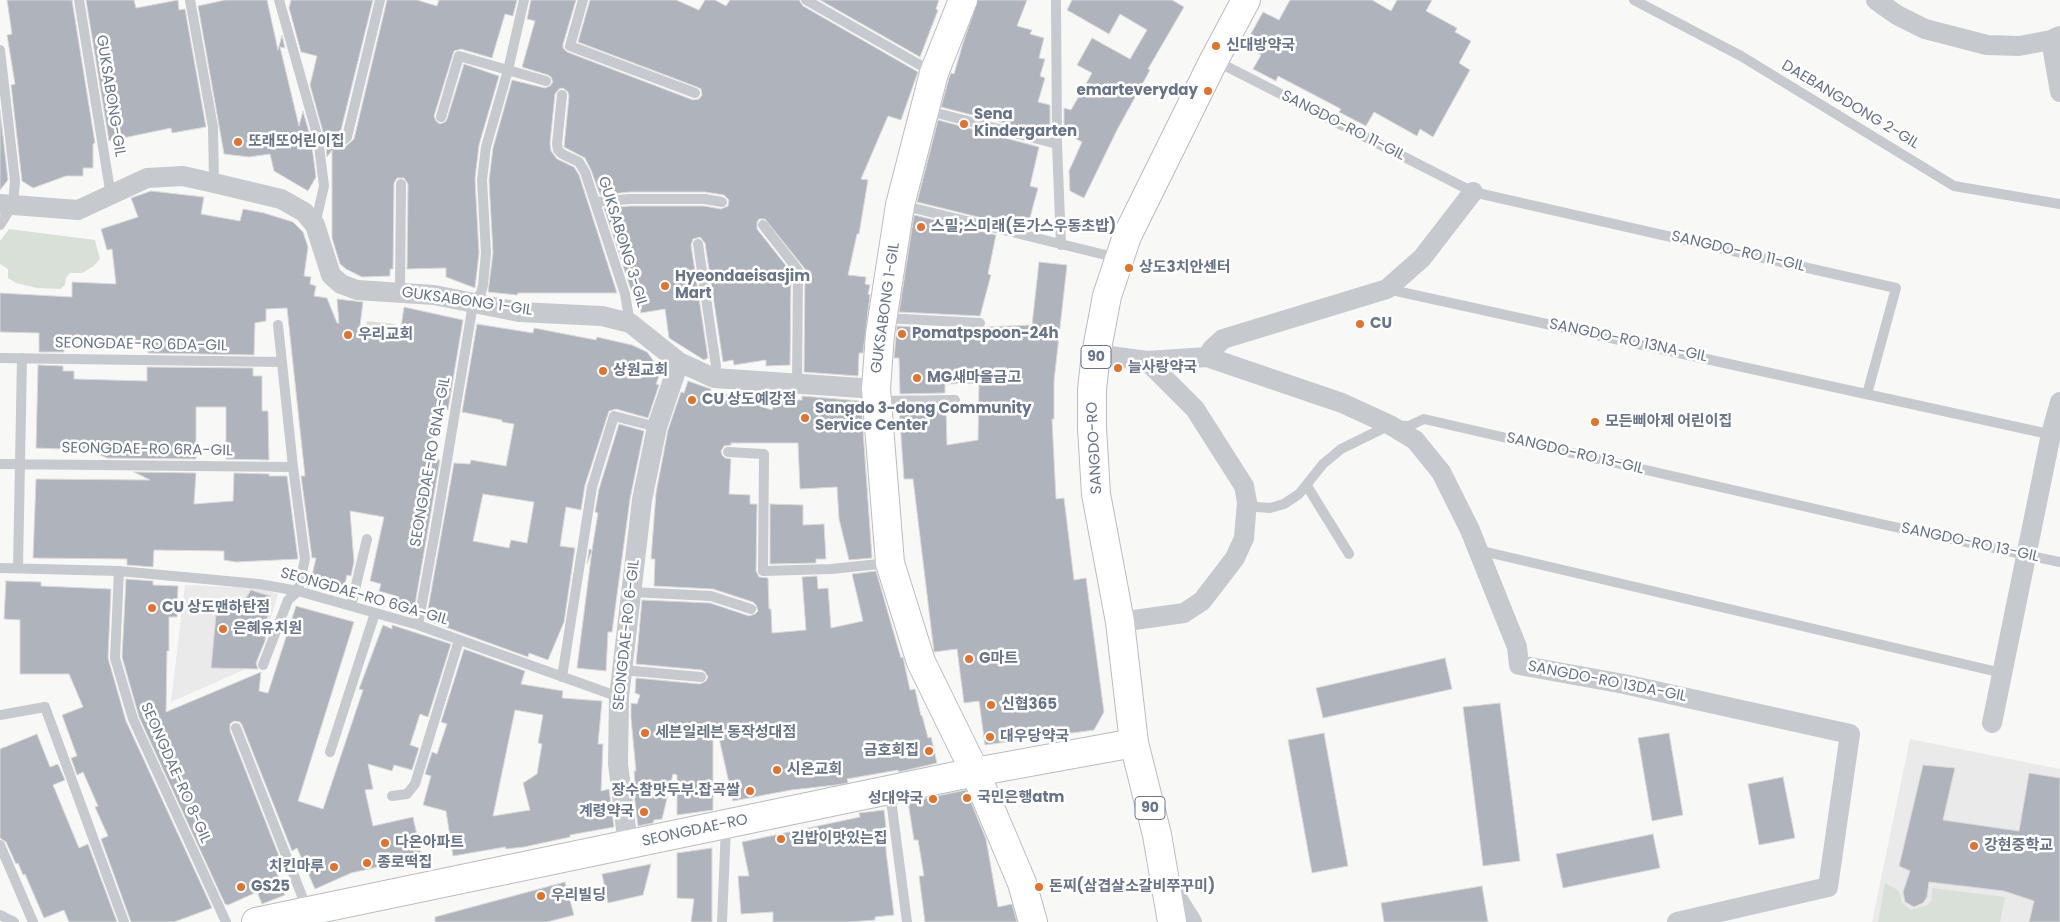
<!DOCTYPE html>
<meta charset="utf-8">
<style>
body{margin:0}
canvas{display:block;background:#f8f9f6}
</style>
<canvas width="2060" height="922"></canvas>
<script>
const context = document.querySelector('canvas').getContext('2d');
context.lineJoin = 'round';
function fill(path, color) {
  context.fillStyle = color;
  context.fill(path, 'evenodd');
}
function poly(rows) {
  const path = new Path2D();
  for (const r of rows) {
    path.moveTo(r[0], r[1]);
    for (let i = 2; i < r.length; i += 2) path.lineTo(r[i], r[i + 1]);
  }
  return path;
}
function stroke(path, color, width, dash) {
  context.strokeStyle = color;
  context.lineWidth = width;
  context.lineCap = dash ? 'butt' : 'round';
  context.setLineDash(dash || []);
  context.stroke(path);
}
function drawText(font, color, halo, rows, align = 'center') {
  context.font = font + ' Poppins,"Noto Sans KR",sans-serif';
  context.lineWidth = 5;
  context.setLineDash([]);
  context.textBaseline = 'middle';
  context.strokeStyle = halo;
  context.fillStyle = color;
  for (const [text, x, y, turn = 0] of rows) {
    context.save();
    context.translate(x, y);
    context.rotate((+turn || 0) * Math.PI / 180);
    context.textAlign = isNaN(turn) ? turn : align;
    if (halo) context.strokeText(text, 0, 0);
    context.fillText(text, 0, 0);
    context.restore();
  }
}
const built = poly([
 [185,585,261,588,278,594,257,664,171,702],
 [1910,739,2060,769,2060,922,1872,922]
]);
const green = poly([
 [9,229,95,240,100,259,94,266,82,273,70,273,66,278,65,285,60,289,37,288,16,283,8,278,8,269,0,264,0,241],
 [367,321,395,324,393,336,365,333],
 [1885,883,1899,891,1902,903,1911,910,1928,905,1932,899,1932,888,2005,897,2000,922,1878,922]
]);
const building = poly([
 [7,0,72,0,95,143,93,144,93,168,83,168,83,176,66,176,33,188,22,181,11,85,15,84,7,35,12,34,7,0],
 [86,0,134,0,136,8,178,0,179,10,185,9,206,127,172,133,171,128,109,141,86,0],
 [225,0,267,0,278,50,282,35,285,48,280,47,299,126,303,111,311,139,316,177,308,191,274,171,270,154,249,157,224,154,198,6,225,0],
 [291,0,373,0,340,134,323,132,310,85,317,56,301,52,289,8,291,0],
 [387,0,417,0,437,6,439,0,517,0,513,16,505,14,492,58,461,49,454,51,434,116,436,121,440,124,445,122,447,119,464,64,499,76,479,145,475,179,479,253,475,288,446,277,446,268,407,269,408,184,404,178,397,178,394,183,393,269,390,269,390,276,362,277,346,269,340,264,332,238,332,150,327,157,326,146,344,148,354,139,387,0],
 [531,0,576,0,563,44,563,48,567,52,693,100,699,99,702,95,701,89,697,87,578,42,590,0,676,0,699,10,705,0,715,0,726,6,730,0,799,0,803,6,918,72,901,120,888,116,861,179,868,180,859,234,857,234,848,275,866,277,865,284,870,285,868,294,870,295,863,353,859,353,858,376,804,372,805,269,765,219,759,219,757,222,757,229,791,272,790,365,766,366,766,360,734,365,733,360,723,362,705,243,700,237,693,239,691,245,708,358,704,360,669,338,665,309,641,313,639,303,636,303,634,293,632,293,604,208,630,206,704,206,721,209,728,206,729,200,724,195,705,192,630,192,600,195,591,170,585,158,564,147,569,96,568,92,563,88,559,89,555,94,550,143,551,151,557,159,574,167,579,175,617,293,518,293,517,295,488,292,493,253,489,180,493,148,512,80,545,88,550,86,553,82,551,77,548,75,522,67,535,21,527,19,531,0],
 [820,0,939,0,936,9,938,10,920,57,820,0],
 [978,0,1027,0,1017,26,1032,30,1030,34,1044,38,1039,58,1045,59,1040,76,1045,78,1038,102,1050,105,1050,135,941,107,949,78,951,73,954,74,963,43,978,0],
 [1072,0,1172,0,1184,7,1148,69,1150,70,1117,130,1084,198,1070,191,1069,171,1082,142,1064,133,1064,108,1071,110,1092,73,1077,65,1092,38,1130,59,1147,30,1120,14,1109,34,1067,10,1072,0],
 [1290,0,1372,0,1391,11,1397,0,1432,0,1426,11,1457,28,1455,32,1471,41,1459,63,1470,70,1433,137,1420,129,1417,136,1374,112,1366,126,1339,112,1341,109,1278,76,1276,81,1253,69,1261,55,1244,46,1263,12,1279,20,1290,0],
 [0,110,8,180,0,190,0,110],
 [938,120,1039,147,1030,186,1038,188,1027,229,917,202,938,120],
 [151,191,204,197,201,214,240,221,243,209,264,213,293,222,303,232,308,247,304,276,311,277,310,284,316,286,314,296,327,298,337,323,339,323,337,299,363,302,359,334,399,340,404,307,463,320,448,410,437,408,429,458,440,460,413,616,396,611,399,597,379,591,381,584,370,581,384,517,350,511,354,562,351,576,347,575,344,588,311,580,316,558,312,558,301,476,305,476,287,308,266,309,266,321,255,323,254,355,148,353,148,346,100,345,100,339,64,337,64,352,39,352,39,333,0,332,0,293,72,297,72,282,116,284,112,249,107,250,101,229,138,217,131,198,151,191],
 [914,215,996,235,988,274,991,275,980,316,899,312,914,215],
 [1039,262,1067,265,1054,381,1054,419,1052,419,1056,499,1064,498,1074,580,1086,578,1104,712,1094,730,985,745,979,701,964,703,957,649,934,652,913,479,904,479,899,408,946,407,947,445,978,440,979,383,945,384,945,393,900,394,899,358,894,358,896,336,897,326,980,330,985,327,1032,325,1039,262],
 [477,324,533,333,534,328,596,340,597,337,632,345,647,352,661,371,656,384,659,385,648,418,616,409,609,411,585,485,581,510,566,507,560,546,575,548,564,622,548,660,529,653,528,657,426,620,454,463,470,464,471,460,506,466,514,424,502,422,502,420,462,412,477,324],
 [483,494,534,502,527,543,511,540,509,548,473,541,483,494],
 [38,365,63,366,63,371,74,371,74,379,147,381,147,367,253,368,253,376,262,376,262,411,268,411,269,460,226,459,226,407,196,407,196,459,107,458,90,450,36,448,38,365],
 [688,381,711,389,709,394,728,395,772,410,776,400,802,400,802,396,861,401,872,558,849,560,839,519,837,487,800,489,798,443,731,443,731,445,724,446,721,451,722,455,725,458,731,459,729,494,750,495,750,504,757,504,756,571,759,577,768,578,769,609,771,609,772,633,806,630,802,577,817,576,818,589,828,588,831,628,863,621,852,574,876,571,901,658,903,657,910,690,915,689,921,716,922,715,928,738,931,737,937,763,899,772,898,770,847,779,848,783,836,785,791,790,733,801,719,738,713,739,713,810,677,815,677,775,673,774,662,819,654,820,653,823,638,826,633,786,635,785,634,771,636,771,631,718,631,703,637,704,640,695,635,693,636,678,700,684,706,681,708,677,705,672,702,670,636,664,642,600,710,603,749,616,755,614,758,611,756,605,753,602,713,589,654,586,655,559,651,559,656,493,668,430,681,392,684,393,688,381],
 [619,424,644,431,630,499,612,632,608,632,606,671,577,668,592,550,587,564,589,549,592,550,598,513,595,512,599,489,619,424],
 [134,472,196,473,194,504,233,501,234,473,269,474,269,476,287,476,298,559,236,562,224,560,224,551,154,550,153,567,127,565,127,559,33,558,36,479,150,480,134,472],
 [770,504,803,505,803,525,824,524,826,559,816,559,816,563,770,564,770,504],
 [126,579,153,581,153,585,178,586,177,617,169,617,169,651,167,651,166,712,261,672,259,691,268,693,296,606,354,622,298,801,323,809,363,690,359,689,383,625,392,629,392,625,451,644,428,717,420,714,410,745,419,748,412,770,394,765,392,771,368,764,373,789,365,790,373,826,413,817,422,857,351,873,315,889,297,848,292,851,242,725,240,722,234,721,230,724,230,731,279,856,272,859,285,895,262,904,257,892,228,905,225,904,139,717,122,657,126,579],
 [6,581,41,582,41,586,111,589,108,658,126,721,212,908,174,922,131,922,101,839,108,836,95,807,98,806,83,772,77,775,71,758,77,756,62,715,83,707,69,674,20,674,20,620,4,619,6,581],
 [251,590,270,596,265,641,256,663,258,669,211,668,217,604,245,606,247,596,251,590],
 [464,649,525,671,521,684,563,691,562,698,602,701,598,744,603,744,601,791,609,789,614,827,570,835,570,837,524,847,506,849,505,847,453,856,446,811,423,805,431,776,425,774,432,752,437,754,447,724,441,722,464,649],
 [515,710,543,715,538,743,542,744,537,774,523,783,530,810,493,816,515,710],
 [1445,658,1452,689,1323,718,1316,688,1445,658],
 [1500,703,1520,861,1483,866,1463,707,1500,703],
 [1324,733,1348,866,1312,873,1288,740,1324,733],
 [1669,733,1683,815,1652,821,1638,738,1669,733],
 [37,734,50,767,58,764,65,780,53,785,79,848,88,844,117,922,69,922,64,910,44,918,25,874,23,875,18,863,16,864,6,842,0,838,0,749,37,734],
 [1923,765,1955,768,1943,820,2019,831,2029,773,2060,778,2060,922,2029,922,2034,901,2004,891,1929,882,1927,897,1923,903,1914,907,1905,902,1903,892,1910,871,1899,866,1923,765],
 [1783,777,1795,838,1759,845,1748,784,1783,777],
 [966,790,986,839,998,907,1012,904,1017,922,925,922,919,876,924,876,918,840,914,840,908,802,966,790],
 [884,810,888,844,886,845,886,851,894,915,875,917,875,920,849,922,773,922,773,912,741,914,738,876,749,876,742,842,860,817,859,813,884,810],
 [1653,834,1660,868,1563,888,1556,854,1653,834],
 [712,848,712,922,691,922,694,899,677,898,677,853,712,848],
 [651,864,643,895,608,903,602,874,651,864],
 [565,882,574,915,547,922,435,922,435,917,565,882],
 [1482,886,1488,922,1384,922,1381,903,1482,886]
]);
const lane = poly([
 [79,0,111,196],
 [190,0,213,127,214,183],
 [279,0,318,138,324,186,315,225],
 [583,0,570,46,695,93],
 [806,0,934,73],
 [1056,0,1057,144,1061,245],
 [1634,0,1741,56,1954,186,2060,204],
 [0,50,15,181,13,204,0,225],
 [1214,60,1473,192,1896,288,1867,394],
 [562,95,557,144,558,150,562,154,579,162,585,172,625,294,630,323],
 [925,110,1057,144],
 [441,117,459,56,546,81],
 [318,138,342,141,347,137,380,0],
 [595,202,630,199,705,199,722,202],
 [901,205,1118,258],
 [763,225,798,270,797,385],
 [698,244,716,366,714,378],
 [1387,289,2053,435],
 [400,292,401,184],
 [884,318,980,323],
 [0,358,282,362],
 [879,401,955,400],
 [728,452,764,454,763,571,831,569,889,563],
 [0,464,293,467],
 [1307,486,1349,554],
 [1247,502,1257,507,1270,508,1284,504,1299,494,1323,464,1341,449,1390,425,1409,426,1424,419,1881,524,2060,562],
 [1478,550,2002,673],
 [0,568,119,571,259,584,298,591,418,625,619,697],
 [18,568,22,358],
 [119,571,115,658,133,719,226,922],
 [632,592,711,596,751,609],
 [351,606,367,539],
 [418,625,436,526,473,304,481,293,483,285,486,253,482,180,486,147,508,70,524,0],
 [263,665,288,600,298,591,305,559,293,467,278,325],
 [622,670,701,677],
 [562,677,592,487,614,416,657,427],
 [0,715,45,707,124,922],
 [236,728,302,896,303,912],
 [330,752,375,613],
 [890,792,907,922],
 [392,796,407,794,415,784,459,640],
 [0,845,33,922],
 [0,915,14,922],
 [722,922,726,826]
]);
const street = poly([
 [1876,0,1897,15,1925,29,1987,45,2019,46,2051,40,2060,36],
 [2051,40,2060,92],
 [0,204,78,210,147,178,183,176,214,183,281,199,304,212,315,225,331,275,341,284,357,290,434,295,519,312,602,316,630,323,679,362,714,378,876,389],
 [1096,354,1147,361,1207,357,1342,403,1390,425,1415,440,1441,472,1470,530,1517,647,1519,665,1624,684,1850,734,1828,887,1677,922],
 [1207,357,1212,349,1223,339,1387,289,1422,258,1473,192],
 [1120,622,1184,613,1202,601,1235,558,1244,538,1247,502,1244,486,1195,409,1147,361],
 [1992,723,2051,434,2060,402],
 [628,845,618,764,619,697,642,500,657,427,679,362],
 [1169,885,1192,922]
]);
const secondary = poly([
 [963,0,934,73,900,205,880,334,876,389,890,563,921,662,975,772,1022,883,1033,922],
 [256,922,975,772,1134,743]
]);
const primary = poly([
 [1172,922,1157,835,1134,743,1120,622,1096,494,1092,428,1092,389,1096,354,1107,296,1127,236,1214,60,1246,0]
]);
const markers = [
 [1216,46,5,"#e3732c"],
 [1208,91,5,"#e3732c"],
 [964,124,5,"#e3732c"],
 [238,142,5,"#e3732c"],
 [921,227,5,"#e3732c"],
 [1129,268,5,"#e3732c"],
 [665,286,5,"#e3732c"],
 [1360,324,5,"#e3732c"],
 [902,334,5,"#e3732c"],
 [348,335,5,"#e3732c"],
 [1118,368,5,"#e3732c"],
 [603,371,5,"#e3732c"],
 [917,378,5,"#e3732c"],
 [692,400,5,"#e3732c"],
 [805,418,5,"#e3732c"],
 [1595,422,5,"#e3732c"],
 [152,608,5,"#e3732c"],
 [223,629,5,"#e3732c"],
 [969,659,5,"#e3732c"],
 [991,705,5,"#e3732c"],
 [645,733,5,"#e3732c"],
 [990,737,5,"#e3732c"],
 [929,751,5,"#e3732c"],
 [777,770,5,"#e3732c"],
 [750,791,5,"#e3732c"],
 [967,798,5,"#e3732c"],
 [933,799,5,"#e3732c"],
 [644,812,5,"#e3732c"],
 [781,839,5,"#e3732c"],
 [385,843,5,"#e3732c"],
 [1974,846,5,"#e3732c"],
 [367,863,5,"#e3732c"],
 [334,867,5,"#e3732c"],
 [241,887,5,"#e3732c"],
 [1039,887,5,"#e3732c"],
 [541,896,5,"#e3732c"]
];
const shields = [
 [1096,357,30],
 [1150,808,30]
];
const shieldNames = [
 ["90",1096,357],
 ["90",1150,808]
];
const poiNames = [
 ["신대방약국",1226,46],
 ["emarteveryday",1198,91,"right"],
 ["Sena",974,115],
 ["Kindergarten",974,132],
 ["또래또어린이집",248,142],
 ["스밀;스미래(돈가스우동초밥)",931,227],
 ["상도3치안센터",1139,268],
 ["Hyeondaeisasjim",675,277],
 ["Mart",675,294],
 ["CU",1370,324],
 ["Pomatpspoon-24h",912,334],
 ["우리교회",358,335],
 ["늘사랑약국",1128,368],
 ["상원교회",613,371],
 ["MG새마을금고",927,378],
 ["CU 상도예강점",702,400],
 ["Sangdo 3-dong Community",815,409],
 ["Service Center",815,426],
 ["모든삐아제 어린이집",1605,422],
 ["CU 상도맨하탄점",162,608],
 ["은혜유치원",233,629],
 ["G마트",979,659],
 ["신협365",1001,705],
 ["세븐일레븐 동작성대점",655,733],
 ["대우당약국",1000,737],
 ["금호회집",919,751,"right"],
 ["시온교회",787,770],
 ["장수참맛두부.잡곡쌀",740,791,"right"],
 ["국민은행atm",977,798],
 ["성대약국",923,799,"right"],
 ["계령약국",634,812,"right"],
 ["김밥이맛있는집",791,839],
 ["다온아파트",395,843],
 ["강현중학교",1984,846],
 ["종로떡집",377,863],
 ["치킨마루",324,867,"right"],
 ["GS25",251,887],
 ["돈찌(삼겹살소갈비쭈꾸미)",1049,887],
 ["우리빌딩",551,896]
];
const streetNames = [
 ["GUKSABONG-GIL",110,96,81],
 ["DAEBANGDONG 2-GIL",1850,105,31],
 ["SANGDO-RO 11-GIL",1343,126,27],
 ["GUKSABONG 3-GIL",622,242,73],
 ["SANGDO-RO 11-GIL",1738,252,13],
 ["GUKSABONG 1-GIL",467,302,8],
 ["GUKSABONG 1-GIL",886,308,-82],
 ["SANGDO-RO 13NA-GIL",1628,341,12],
 ["SEONGDAE-RO 6DA-GIL",141,345,1],
 ["SANGDO-RO",1095,448,-93],
 ["SEONGDAE-RO 6RA-GIL",147,450,1],
 ["SANGDO-RO 13-GIL",1575,454,13],
 ["SEONGDAE-RO 6NA-GIL",431,462,-80],
 ["SANGDO-RO 13-GIL",1970,543,12],
 ["SEONGDAE-RO 6GA-GIL",364,597,16],
 ["SEONGDAE-RO 6-GIL",627,635,-84],
 ["SANGDO-RO 13DA-GIL",1607,682,11],
 ["SEONGDAE-RO 8-GIL",175,773,66],
 ["SEONGDAE-RO",695,831,-12]
];
fill(built, '#e9eae9');
fill(green, '#d9e0d7');
fill(building, '#afb4bc');
stroke(building, '#dadad8', 1);
stroke(secondary, '#b8bcc2', 30);
stroke(primary, '#b9bcc1', 30);
stroke(lane, '#c6c9cd', 10);
stroke(street, '#c6c9cd', 20);
stroke(secondary, '#fff', 28);
stroke(primary, '#fff', 28);
for (const [x, y, r, color] of markers) {
  const dot = new Path2D();
  dot.arc(x, y, r, 0, 2 * Math.PI);
  context.fillStyle = color;
  context.fill(dot);
  stroke(dot, '#fff', 2);
}
for (const [x, y, w] of shields) {
  const box = new Path2D();
  box.roundRect(x - w / 2, y - 11.5, w, 23, 4);
  context.fillStyle = '#fff';
  context.fill(box);
  stroke(box, '#687487', 1);
}
drawText('bold 14px', '#687487', null, shieldNames);
drawText('bold 15px', '#687487', '#fff', poiNames, 'left');
drawText('15px', '#687487', '#fff', streetNames);
</script>
